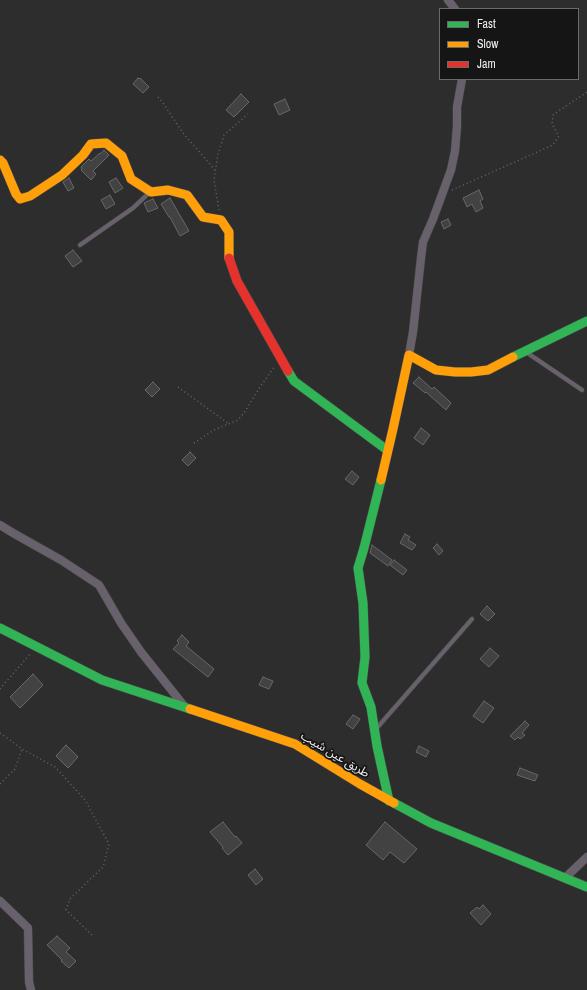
<!DOCTYPE html>
<meta charset="utf-8">
<style>
body{margin:0}
#map{position:relative;width:587px;height:990px;overflow:hidden;background:#2e2d2e;font-family:"Archivo Narrow",sans-serif}
canvas{display:block}
.legend{position:absolute;left:439px;top:8px;width:140px;height:72px;box-sizing:border-box;background:#161516;border:1px solid #6c6b6c;margin:0;padding:5px 7px;list-style:none;font-size:12px;color:#eeedee}
.legend li{display:flex;align-items:center;gap:8px;height:20px}
.legend b{width:20px;border:1px solid #6c6b6c}
</style>
<div id="map">
<canvas width="587" height="990"></canvas>
<ul class="legend">
<li><b style="height:5px;background:#30b455"></b>Fast</li>
<li><b style="height:5px;background:#ff9f0a"></b>Slow</li>
<li><b style="height:5px;background:#e5322d"></b>Jam</li>
</ul>
</div>
<script>
const context = document.querySelector('canvas').getContext('2d');
context.lineJoin = 'round';
function fill(path, color) {
  context.fillStyle = color;
  context.fill(path, 'evenodd');
}
function poly(rows) {
  const path = new Path2D();
  for (const r of rows) {
    path.moveTo(r[0], r[1]);
    for (let i = 2; i < r.length; i += 2) path.lineTo(r[i], r[i + 1]);
  }
  return path;
}
function stroke(path, color, width, dash) {
  context.strokeStyle = color;
  context.lineWidth = width;
  context.lineCap = dash ? 'butt' : 'round';
  context.setLineDash(dash || []);
  context.stroke(path);
}
function drawText(font, color, halo, rows, align = 'center') {
  context.font = font + ' "Archivo Narrow","Noto Sans Arabic",sans-serif';
  context.lineWidth = 3.5;
  context.setLineDash([]);
  context.textBaseline = 'middle';
  context.strokeStyle = halo;
  context.fillStyle = color;
  for (const [text, x, y, turn = 0] of rows) {
    context.save();
    context.translate(x, y);
    context.rotate((+turn || 0) * Math.PI / 180);
    context.textAlign = isNaN(turn) ? turn : align;
    if (halo) context.strokeText(text, 0, 0);
    context.fillText(text, 0, 0);
    context.restore();
  }
}
const building = poly([
 [138,78,139,79,140,78,149,87,143,93,133,84,138,78],
 [241,94,249,102,234,117,226,110,241,94],
 [285,99,290,110,279,115,274,104,285,99],
 [104,150,109,155,93,171,96,174,91,180,81,170,82,169,81,167,89,159,91,161,100,153,100,154,104,150],
 [69,178,74,188,68,191,63,182,69,178],
 [116,178,123,188,115,193,109,182,116,178],
 [479,190,483,199,480,201,483,208,476,212,472,204,467,207,463,198,479,190],
 [110,195,115,204,106,209,101,200,110,195],
 [170,198,189,231,180,236,170,217,169,217,161,204,170,198],
 [153,199,158,208,148,212,144,203,153,199],
 [448,219,451,225,444,229,441,222,448,219],
 [73,250,82,261,73,267,65,256,73,250],
 [419,377,432,389,434,387,451,403,446,410,426,392,425,393,413,383,419,377],
 [153,382,160,389,152,397,145,390,153,382],
 [421,428,430,435,423,445,414,438,421,428],
 [190,452,196,458,188,466,182,460,190,452],
 [352,471,359,477,353,485,345,479,352,471],
 [405,534,410,537,408,540,416,545,412,550,400,543,405,534],
 [437,544,443,551,439,555,433,548,437,544],
 [372,545,392,560,388,566,370,553,372,545],
 [394,560,407,570,403,575,390,565,394,560],
 [487,606,495,614,488,621,480,614,487,606],
 [182,635,189,642,186,646,214,669,208,677,173,649,179,643,177,641,182,635],
 [490,648,499,656,489,667,480,659,490,648],
 [33,674,43,685,20,708,10,697,33,674],
 [263,677,273,681,269,689,259,685,263,677],
 [484,701,494,708,483,723,473,716,484,701],
 [353,715,360,719,353,729,346,724,353,715],
 [525,721,529,725,522,733,525,735,520,739,518,737,515,740,510,736,525,721],
 [66,745,78,757,68,768,56,756,66,745],
 [419,746,429,751,426,757,416,752,419,746],
 [520,768,538,775,535,781,517,775,520,768],
 [223,822,235,837,236,836,242,843,228,855,222,848,223,847,210,832,223,822],
 [385,822,417,849,404,863,390,852,383,860,366,845,385,822],
 [255,869,263,879,256,885,248,875,255,869],
 [483,905,491,914,481,925,470,913,477,907,479,909,483,905],
 [57,936,70,948,66,952,76,961,69,968,61,961,62,960,47,945,57,936]
]);
const path = poly([
 [158,97,163,103,183,133,215,170],
 [452,190,553,145,559,136,552,124,553,115,587,92],
 [219,210,214,180,218,154,224,135,248,114],
 [178,387,229,424],
 [194,443,214,430,238,420,244,413,260,387,275,366],
 [0,689,30,654],
 [0,733,22,749,55,767,85,800,109,844,103,867,70,899,66,910,93,936],
 [0,784,15,769,22,749]
]);
const lane = poly([
 [80,245,133,208,150,192],
 [526,352,582,390],
 [376,729,472,619]
]);
const street = poly([
 [448,0,455,9],
 [409,355,413,332,421,258,423,242,433,219,451,170,455,151,457,126,457,107,462,79],
 [0,525,13,533,61,560,99,585,121,623,141,652,185,707],
 [565,878,587,857],
 [0,901,28,928,29,982,31,990]
]);
const fast = poly([
 [513,357,587,321],
 [288,371,294,381,387,450],
 [381,480,364,548,358,568,363,603,365,657,362,683,371,707,377,746,389,801],
 [0,628,102,680,190,709],
 [394,803,431,823,587,887]
]);
const slow = poly([
 [0,160,3,163,16,194,20,199,30,196,62,175,83,155,91,144,106,143,122,156,131,179,151,192,168,190,187,195,203,217,221,220,229,232,229,258],
 [381,480,393,429,409,355,436,370,455,372,471,372,488,370,513,357],
 [190,709,295,744,360,784,394,803]
]);
const jam = poly([
 [229,258,237,281,288,371]
]);
const streetNames = [
 ["طريق عين شيب",335,755,31]
];
fill(building, '#434243');
stroke(building, '#686769', 1);
stroke(lane, '#494849', 5);
stroke(street, '#494849', 9);
stroke(fast, '#494849', 10);
stroke(slow, '#494849', 10);
stroke(jam, '#494849', 10);
stroke(path, '#67636a', 1.5, [1, 3]);
stroke(lane, '#68616b', 4);
stroke(street, '#68616b', 8);
stroke(fast, '#30b455', 9);
stroke(slow, '#ff9f0a', 9);
stroke(jam, '#e5322d', 9);
drawText('12px', '#eeedee', '#161516', streetNames);
</script>
